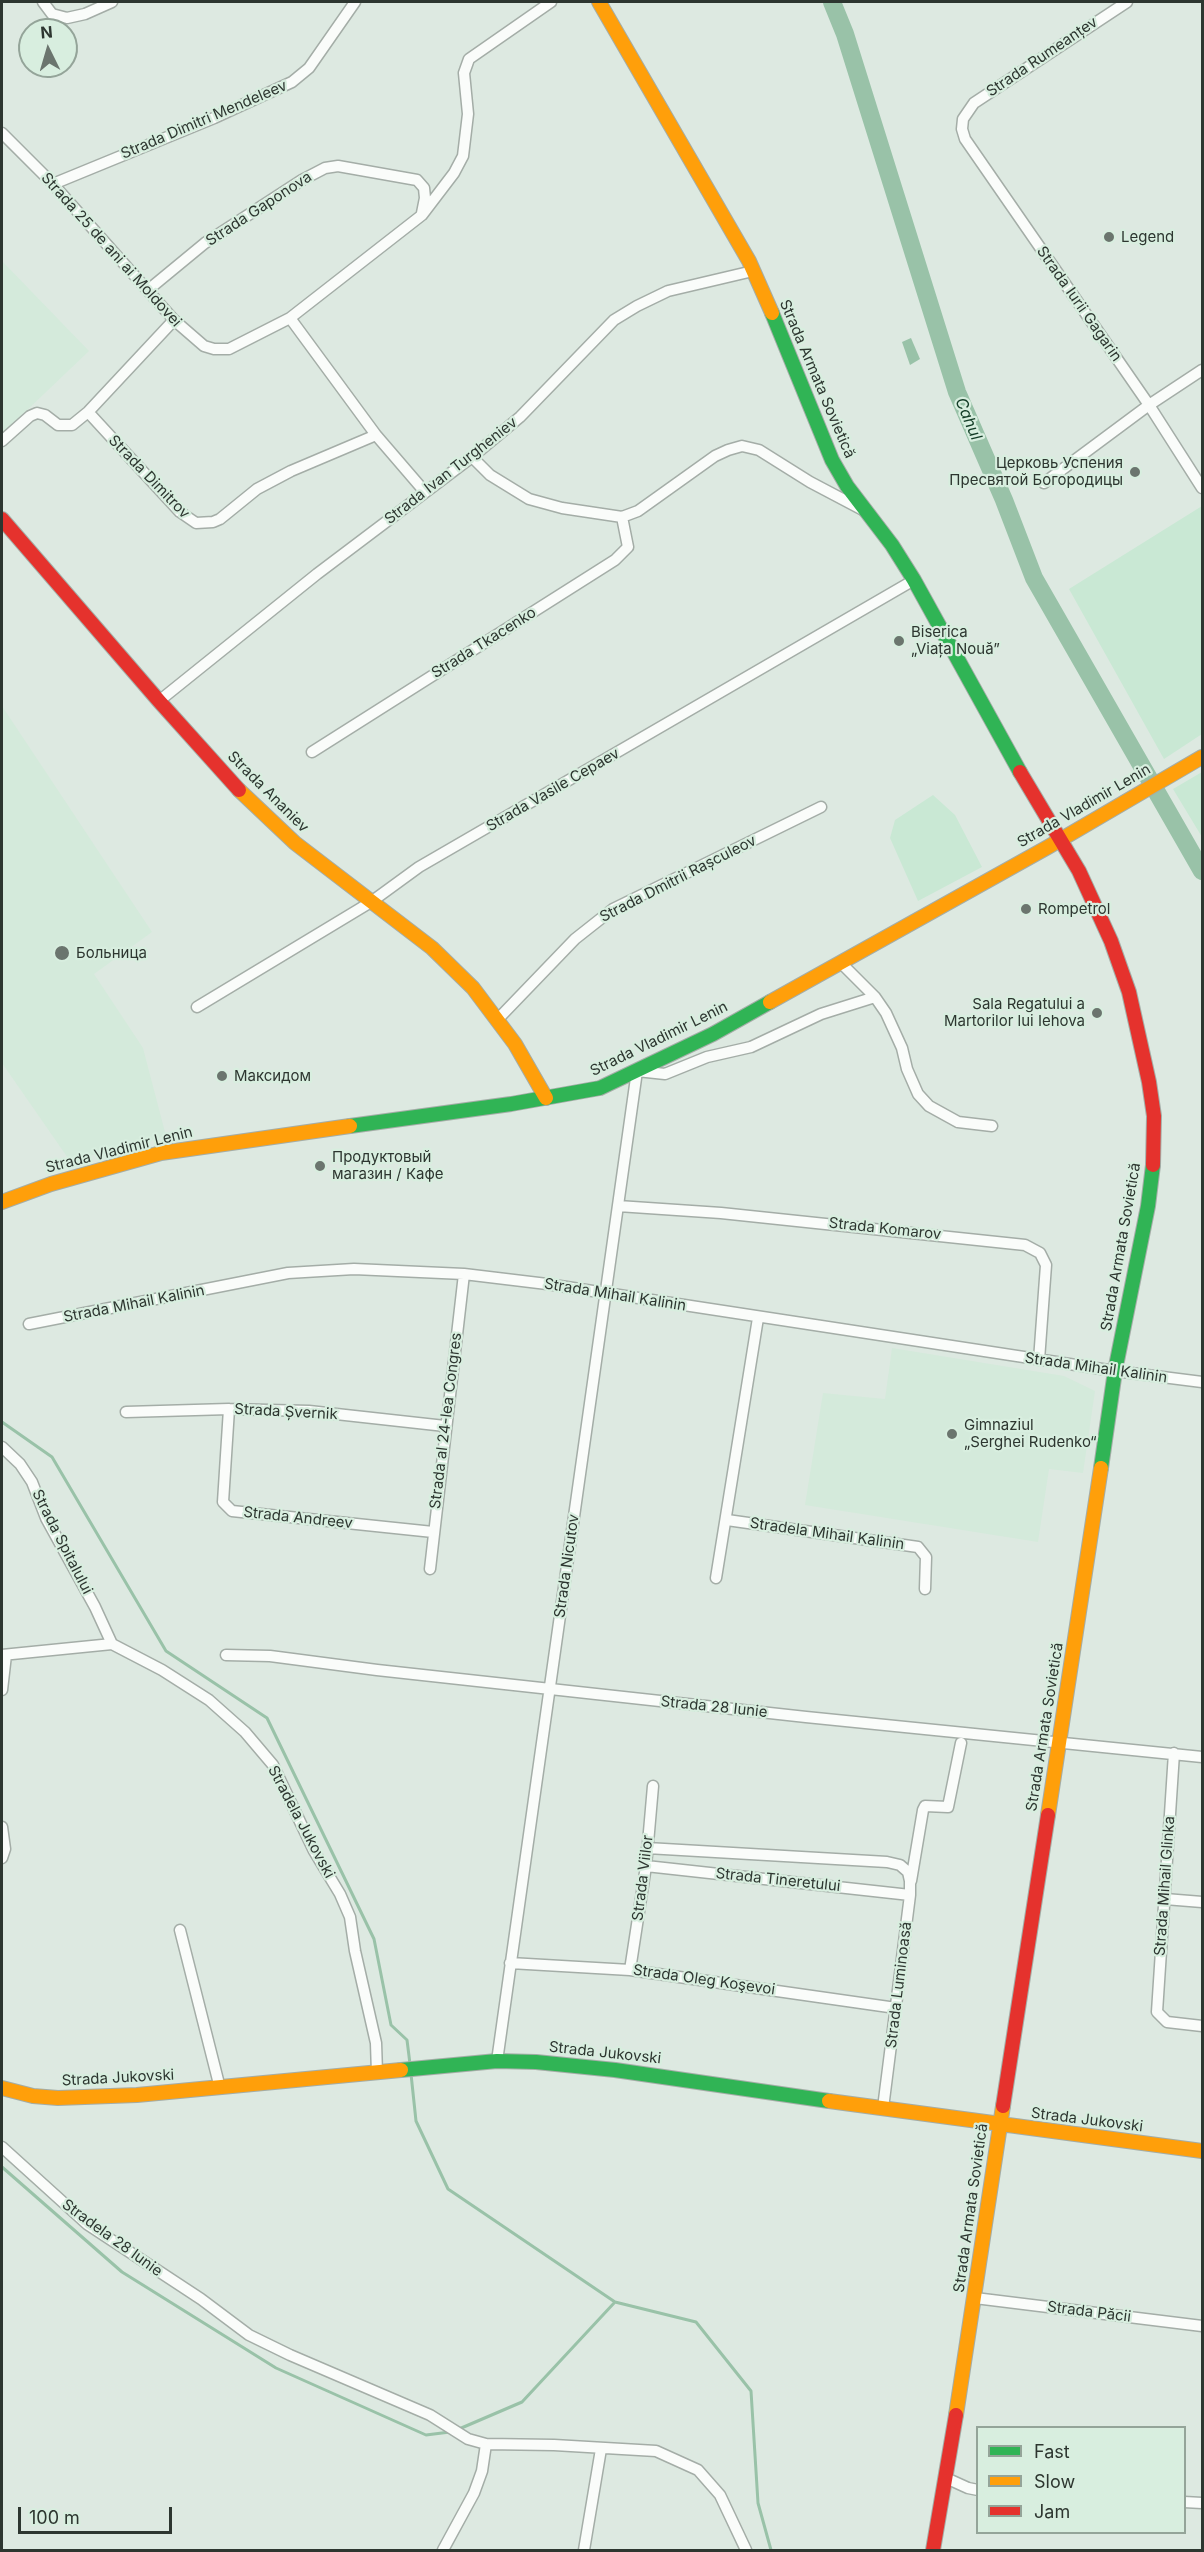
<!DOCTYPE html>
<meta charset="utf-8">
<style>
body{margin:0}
#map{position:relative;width:1204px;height:2552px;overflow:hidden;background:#dde9e1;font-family:Inter,sans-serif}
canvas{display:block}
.frame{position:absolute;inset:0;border:3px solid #2d3630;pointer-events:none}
.legend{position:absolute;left:976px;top:2426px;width:210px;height:108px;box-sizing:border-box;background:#d8eedf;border:2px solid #94a499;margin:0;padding:8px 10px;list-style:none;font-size:18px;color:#2d3630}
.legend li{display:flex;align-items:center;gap:12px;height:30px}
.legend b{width:30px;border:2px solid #94a499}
.north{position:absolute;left:18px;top:18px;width:60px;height:60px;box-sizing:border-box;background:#d8eedf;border:2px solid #94a499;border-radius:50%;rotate:355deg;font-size:16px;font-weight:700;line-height:24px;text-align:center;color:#2d3630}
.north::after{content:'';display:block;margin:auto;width:21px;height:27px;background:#6b756e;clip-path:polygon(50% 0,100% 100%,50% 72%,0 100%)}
.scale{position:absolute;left:18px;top:2507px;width:154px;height:27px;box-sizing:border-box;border:3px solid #2d3630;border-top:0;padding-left:8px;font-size:18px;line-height:21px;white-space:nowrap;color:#2d3630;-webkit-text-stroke:4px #d8eedf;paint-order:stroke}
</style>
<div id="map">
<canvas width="1204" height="2552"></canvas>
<div class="frame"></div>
<ul class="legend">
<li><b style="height:8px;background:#30b455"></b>Fast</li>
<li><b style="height:8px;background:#ff9f0a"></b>Slow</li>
<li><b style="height:8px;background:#e5322d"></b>Jam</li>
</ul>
<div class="north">N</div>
<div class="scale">100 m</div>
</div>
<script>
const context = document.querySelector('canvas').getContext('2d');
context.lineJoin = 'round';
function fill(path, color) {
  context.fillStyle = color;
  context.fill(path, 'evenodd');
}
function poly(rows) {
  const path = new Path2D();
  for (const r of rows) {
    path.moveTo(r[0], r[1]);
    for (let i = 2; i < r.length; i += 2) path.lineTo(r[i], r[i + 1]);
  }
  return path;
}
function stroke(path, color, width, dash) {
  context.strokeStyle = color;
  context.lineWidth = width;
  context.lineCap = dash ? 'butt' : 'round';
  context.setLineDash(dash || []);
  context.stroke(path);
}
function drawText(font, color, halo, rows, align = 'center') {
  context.font = font + ' Inter,sans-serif';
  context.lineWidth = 4.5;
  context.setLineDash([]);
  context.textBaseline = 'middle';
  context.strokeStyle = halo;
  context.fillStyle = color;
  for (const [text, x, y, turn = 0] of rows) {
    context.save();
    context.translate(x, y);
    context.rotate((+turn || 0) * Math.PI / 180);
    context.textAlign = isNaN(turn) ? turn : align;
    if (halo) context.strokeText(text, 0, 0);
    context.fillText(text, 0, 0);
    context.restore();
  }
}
const built = poly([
 [2,261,89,351,2,434],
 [2,706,152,932,94,974,143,1048,166,1136,70,1161,2,1063],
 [892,1348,1064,1376,1095,1391,1083,1473,1049,1469,1038,1542,805,1505,823,1393,885,1399]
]);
const green = poly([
 [1202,506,1202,734,1164,759,1069,589],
 [1202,772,1202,837,1173,789],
 [933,795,955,815,982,867,918,901,890,838,895,820]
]);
const water = poly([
 [911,338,920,359,910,365,902,342]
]);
const stream = poly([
 [2,1422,52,1457,166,1651,267,1718,374,1939,391,2025,407,2040,410,2064],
 [411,2074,416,2121,448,2189,615,2302,696,2322,751,2391,758,2503,771,2550],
 [2,2167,122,2272,276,2368,426,2435,450,2432],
 [459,2429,522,2402,615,2302]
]);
const river = poly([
 [832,2,845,34,957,392,1004,500,1034,578,1202,871]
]);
const street = poly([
 [43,2,52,14,67,18,85,14,112,2],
 [1127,2,974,103,963,119,962,129,965,139,1149,405,1202,488],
 [2,133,53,184,174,320,204,346,214,349,229,349,290,318,422,215,454,173,463,156,468,114,464,73,469,59,551,2],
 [53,184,214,118,292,82,309,68,355,2],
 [148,290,205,243,302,180,325,168,338,166,417,180,424,188,425,198,422,213],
 [290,318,376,435,425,492],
 [88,412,180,512,196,523,213,522,220,519,257,489,291,471,376,435],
 [2,441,30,416,37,413,45,415,58,425,72,425,88,412,174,320],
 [472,457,490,475,529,499,562,508,622,517,638,511,715,456,728,450,742,446,759,450,810,482,865,511],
 [1044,483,1149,405,1202,370],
 [159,701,317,574,472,457,520,417,614,320,637,306,668,291,753,271],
 [312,752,615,560,628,547,622,517],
 [841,963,875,997,886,1013,902,1048,907,1069,918,1094,929,1106,958,1122,992,1126],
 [197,1007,371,902,419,867,914,580],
 [498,1019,575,939,613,909,821,807],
 [618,1206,721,1213,1025,1245,1040,1253,1046,1265,1039,1360],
 [29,1324,288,1273,354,1269,464,1274,547,1284,1115,1371,1202,1382],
 [229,1409,223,1502,232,1511,433,1532],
 [126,1412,229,1409,309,1411,445,1426],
 [2,1447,20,1464,32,1482,46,1518,95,1607,112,1644],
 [727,1520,918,1547,926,1557,925,1589],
 [430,1569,464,1274],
 [716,1578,758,1318],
 [112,1644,162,1670,209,1700,245,1732,273,1765,314,1851,340,1894,350,1917,355,1951,376,2043,377,2073],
 [2,1655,112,1644],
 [226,1655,270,1656,377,1670,806,1717,1202,1757],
 [2,1690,6,1655],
 [1174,1753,1157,2012,1167,2022,1202,2026],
 [2,1827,5,1849,2,1858],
 [647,1848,887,1862,900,1865,908,1872,910,1881,910,1895,883,2108],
 [646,1866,910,1895],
 [911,1881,923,1810,925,1806,948,1807,961,1743],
 [1165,1899,1202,1902],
 [180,1930,220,2088],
 [510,1963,630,1970,896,2008],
 [630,1970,646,1866,653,1786],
 [497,2061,637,1071,665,1074,707,1057,751,1047,821,1014,875,997],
 [2,2147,87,2224,201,2299,249,2335,290,2355,430,2415,468,2439,486,2444,554,2445,656,2451,698,2470,720,2495,746,2550],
 [975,2298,1202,2326],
 [946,2478,968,2488,978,2490],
 [1184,2502,1202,2503],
 [443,2550,474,2493,482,2471,486,2444],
 [584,2550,601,2449]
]);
const fast = poly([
 [772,313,832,460,847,486,892,545,914,580,1020,772],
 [350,1126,511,1104,600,1088,713,1034,770,1002],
 [1101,1468,1115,1371,1148,1206,1153,1165],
 [401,2070,497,2061,536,2062,615,2070,829,2101]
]);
const slow = poly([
 [599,2,749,261,772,313],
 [239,790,295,843,432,948,473,988,515,1044,546,1098],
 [770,1002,1048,847,1202,757],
 [2,1202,51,1184,161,1153,350,1126],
 [1048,1815,1101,1468],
 [2,2088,33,2096,58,2098,137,2095,401,2070],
 [829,2101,1202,2151],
 [956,2415,1003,2106]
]);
const jam = poly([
 [2,519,159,701,239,790],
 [1020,772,1079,871,1111,941,1129,992,1149,1082,1154,1116,1153,1165],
 [1003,2106,1048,1815],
 [933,2550,956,2415]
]);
const markers = [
 [1109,237,6,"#6b756e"],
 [1135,472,6,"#6b756e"],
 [899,641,6,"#6b756e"],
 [1026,909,6,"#6b756e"],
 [62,953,8,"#6b756e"],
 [1097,1013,6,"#6b756e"],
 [222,1076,6,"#6b756e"],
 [320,1166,6,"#6b756e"],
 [952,1434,6,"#6b756e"]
];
const streetNames = [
 ["Strada Rumeanțev",1042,57,-34],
 ["Strada Dimitri Mendeleev",204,120,-23],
 ["Strada Gaponova",259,209,-33],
 ["Strada 25 de ani ai Moldovei",111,250,48],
 ["Strada Iurii Gagarin",1079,304,55],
 ["Strada Armata Sovietică",817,379,67],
 ["Strada Ivan Turgheniev",451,471,-38],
 ["Strada Dimitrov",149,477,46],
 ["Strada Tkacenko",484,643,-32],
 ["Strada Vasile Cepaev",553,790,-30],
 ["Strada Ananiev",268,792,45],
 ["Strada Vladimir Lenin",1084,806,-30],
 ["Strada Dmitrii Rașculeov",678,879,-27],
 ["Strada Vladimir Lenin",659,1039,-26],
 ["Strada Vladimir Lenin",119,1150,-14],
 ["Strada Komarov",885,1229,6],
 ["Strada Armata Sovietică",1121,1247,-80],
 ["Strada Mihail Kalinin",615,1295,9],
 ["Strada Mihail Kalinin",134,1304,-11],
 ["Strada Mihail Kalinin",1096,1368,8],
 ["Strada Șvernik",286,1412,3],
 ["Strada al 24-lea Congres",446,1421,-83],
 ["Strada Andreev",298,1518,6],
 ["Stradela Mihail Kalinin",827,1534,8],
 ["Strada Spitalului",62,1542,63],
 ["Strada Nicutov",567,1566,-82],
 ["Strada 28 Iunie",714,1707,6],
 ["Strada Armata Sovietică",1045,1727,-81],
 ["Stradela Jukovski",301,1822,62],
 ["Strada Viilor",643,1878,-83],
 ["Strada Tineretului",778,1880,6],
 ["Strada Mihail Glinka",1165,1886,-86],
 ["Strada Oleg Koşevoi",704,1980,8],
 ["Strada Luminoasă",899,1985,-83],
 ["Strada Jukovski",605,2053,6],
 ["Strada Jukovski",118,2078,-3],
 ["Strada Jukovski",1087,2120,7],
 ["Strada Armata Sovietică",971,2208,-82],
 ["Stradela 28 Iunie",112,2238,36],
 ["Strada Păcii",1089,2312,7]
];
const poiNames = [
 ["Legend",1121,237],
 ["Церковь Успения",1123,463,"right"],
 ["Пресвятой Богородицы",1123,480,"right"],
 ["Biserica",911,632],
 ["„Viața Nouă”",911,649],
 ["Rompetrol",1038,909],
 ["Больница",76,953],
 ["Sala Regatului a",1085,1004,"right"],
 ["Martorilor lui Iehova",1085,1021,"right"],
 ["Максидом",234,1076],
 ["Продуктовый",332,1157],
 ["магазин / Кафе",332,1174],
 ["Gimnaziul",964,1425],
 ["„Serghei Rudenko“",964,1442]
];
const waterNames = [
 ["Cahul",968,419,67]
];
fill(built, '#d4eadb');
fill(green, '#c9e8d4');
fill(water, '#99c2a8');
stroke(stream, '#99c2a8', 3);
stroke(river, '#99c2a8', 18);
stroke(street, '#a4ada7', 13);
stroke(fast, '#a4ada7', 16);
stroke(slow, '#a4ada7', 16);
stroke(jam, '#a4ada7', 16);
stroke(street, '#fafcfa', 10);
stroke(fast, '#30b455', 14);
stroke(slow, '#ff9f0a', 14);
stroke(jam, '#e5322d', 14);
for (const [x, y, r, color] of markers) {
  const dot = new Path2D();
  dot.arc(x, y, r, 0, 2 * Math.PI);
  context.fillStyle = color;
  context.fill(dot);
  stroke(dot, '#d8eedf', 2);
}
drawText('15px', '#2d3630', '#d8eedf', streetNames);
drawText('15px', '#2d3630', '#d8eedf', poiNames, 'left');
drawText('italic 16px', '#123c26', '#d8eedf', waterNames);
</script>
